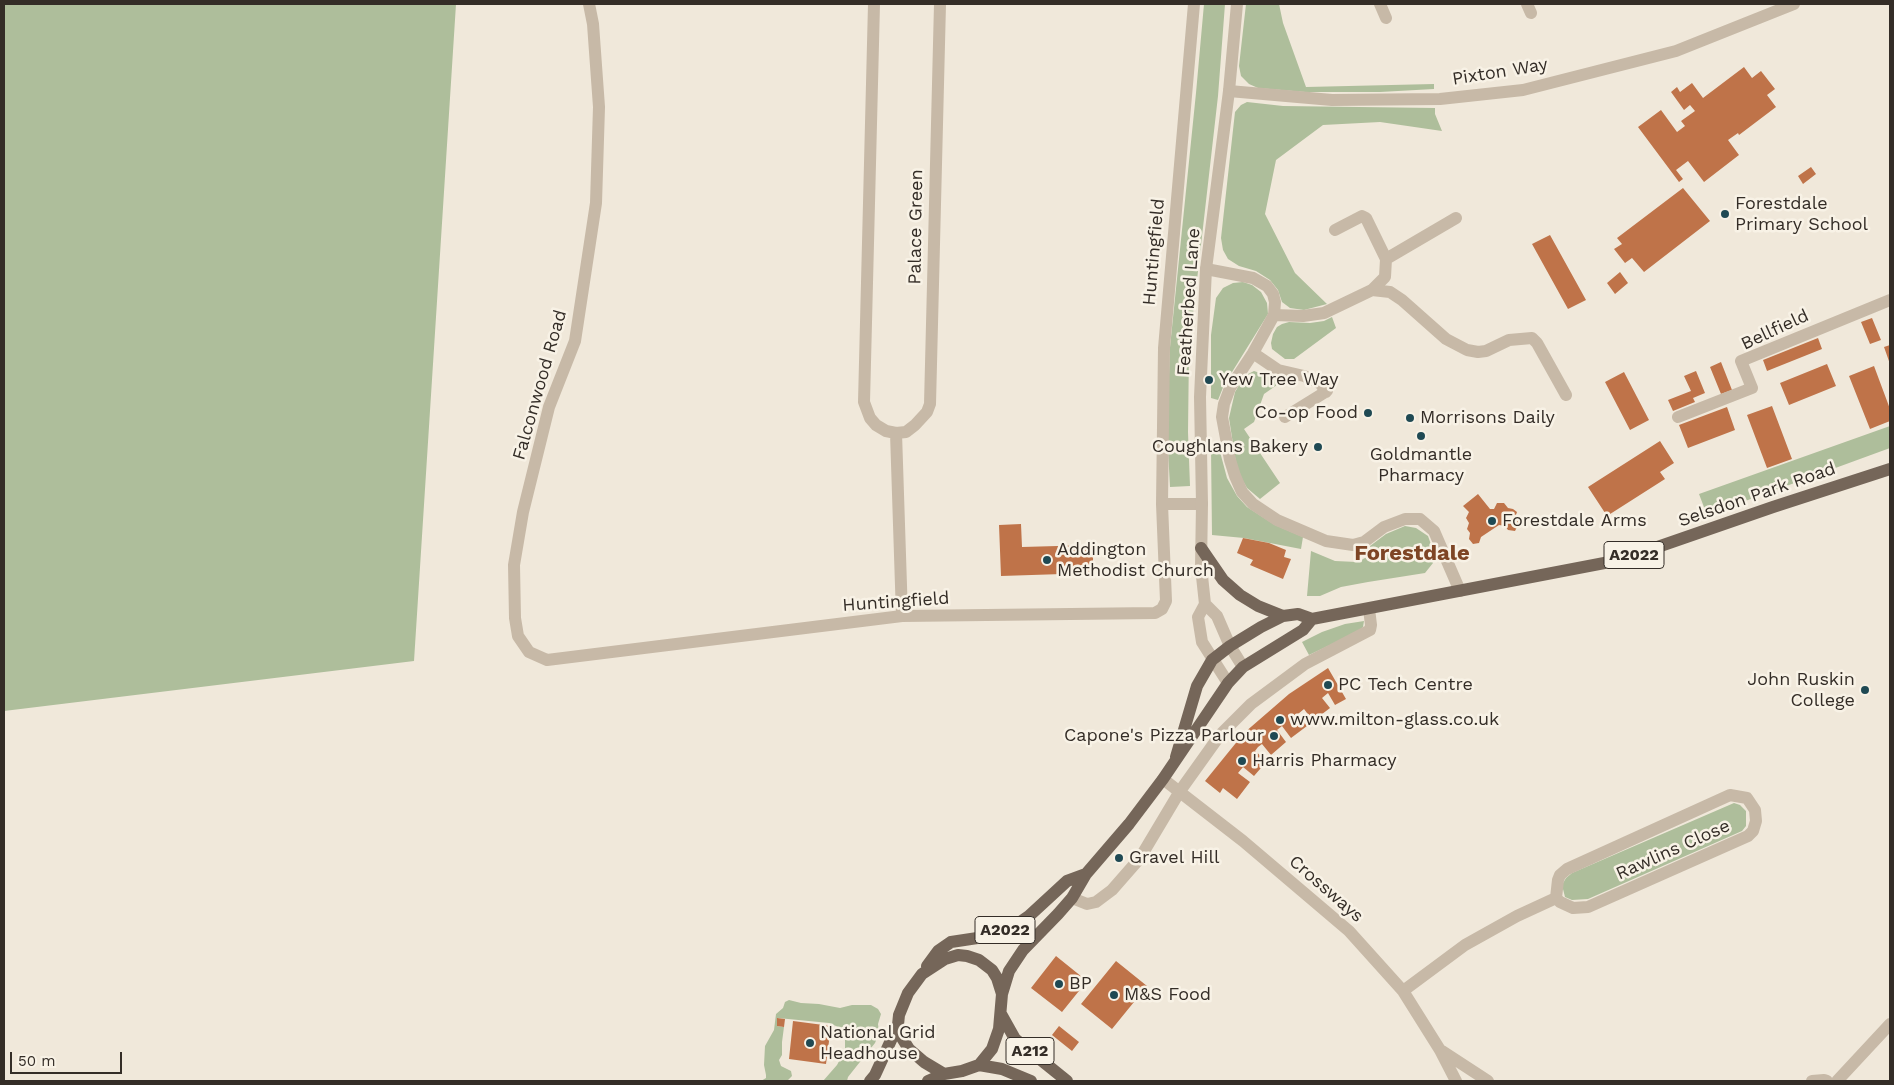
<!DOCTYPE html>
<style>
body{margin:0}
#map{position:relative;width:1894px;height:1085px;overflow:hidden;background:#f0e8da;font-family:"Work Sans",sans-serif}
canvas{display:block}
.frame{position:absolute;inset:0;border:5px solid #342d27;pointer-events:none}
.scale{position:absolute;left:10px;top:1052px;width:112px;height:22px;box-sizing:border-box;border:2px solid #342d27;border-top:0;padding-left:6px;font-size:15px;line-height:18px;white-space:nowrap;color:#342d27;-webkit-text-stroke:4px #f8f2e6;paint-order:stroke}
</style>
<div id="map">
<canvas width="1894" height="1085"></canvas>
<div class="frame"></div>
<div class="scale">50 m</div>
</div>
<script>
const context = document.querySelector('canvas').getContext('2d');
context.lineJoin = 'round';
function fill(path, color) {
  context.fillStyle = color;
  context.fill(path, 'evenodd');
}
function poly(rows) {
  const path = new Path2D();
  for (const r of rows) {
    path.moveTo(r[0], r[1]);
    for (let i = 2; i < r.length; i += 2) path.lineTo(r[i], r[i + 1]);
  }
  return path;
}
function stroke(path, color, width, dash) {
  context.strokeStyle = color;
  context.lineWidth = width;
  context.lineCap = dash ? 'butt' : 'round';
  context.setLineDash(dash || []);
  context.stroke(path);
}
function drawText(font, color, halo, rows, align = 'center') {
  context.font = font + ' "Work Sans",sans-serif';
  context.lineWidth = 5;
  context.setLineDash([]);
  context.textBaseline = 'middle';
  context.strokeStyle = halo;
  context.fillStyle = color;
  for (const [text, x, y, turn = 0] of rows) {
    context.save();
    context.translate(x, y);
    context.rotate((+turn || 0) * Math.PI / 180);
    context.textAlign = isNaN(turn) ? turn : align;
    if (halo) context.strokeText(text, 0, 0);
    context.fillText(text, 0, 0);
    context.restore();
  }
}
const green = poly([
 [4,4,456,4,414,661,4,711],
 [1204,4,1225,4,1218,96,1189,350,1188,432,1190,486,1170,487,1167,431,1170,347,1196,93],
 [1246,4,1279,4,1283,23,1306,87,1434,84,1434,89,1380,92,1305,92,1258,88,1249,84,1241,76,1239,66],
 [1247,102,1283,106,1435,108,1435,114,1442,131,1380,122,1323,125,1276,160,1265,214,1295,273,1327,304,1304,310,1290,308,1282,302,1278,290,1270,280,1256,271,1239,266,1228,259,1223,250,1221,238,1235,112,1241,105],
 [1243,282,1252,285,1261,292,1267,303,1268,314,1224,385,1218,400,1211,398,1211,335,1216,298,1223,288,1233,283],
 [1332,317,1336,328,1294,359,1285,359,1272,349,1271,343,1273,334,1277,327,1282,324,1289,322,1310,323,1324,321],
 [1254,371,1275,378,1287,378,1264,394,1254,422,1244,429,1280,483,1260,499,1247,488,1239,474,1235,457,1229,418,1235,392,1241,382,1248,374],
 [1890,426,1890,448,1707,515,1699,494],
 [1219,448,1227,478,1237,496,1247,507,1275,525,1303,537,1301,549,1244,538,1212,535,1211,449],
 [1405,526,1416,528,1428,536,1434,553,1433,563,1425,573,1368,582,1341,587,1320,596,1307,596,1311,551,1335,561,1357,562,1373,554,1370,546,1386,534],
 [1364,621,1363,627,1359,631,1309,655,1302,642,1322,632,1345,624],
 [1734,803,1740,805,1746,811,1746,826,1742,831,1588,899,1572,900,1565,897,1562,885,1566,878,1572,873],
 [789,1000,801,1003,819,1004,840,1008,852,1005,871,1005,878,1009,881,1014,878,1024,879,1033,875,1043,848,1077,847,1081,823,1081,837,1065,845,1050,845,1037,842,1030,836,1026,829,1023,778,1018,777,1026,784,1027,782,1042,782,1055,779,1060,781,1066,791,1071,792,1076,787,1081,761,1081,766,1078,766,1075,764,1065,765,1046,774,1030,776,1014,783,1008,785,1002]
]);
const building = poly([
 [1744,67,1752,78,1761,71,1775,89,1767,95,1776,107,1739,135,1738,133,1728,140,1739,155,1704,182,1688,161,1676,170,1683,179,1679,182,1638,127,1661,110,1677,132,1685,126,1681,121,1695,111,1690,105,1684,110,1671,92,1677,87,1680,92,1692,83,1703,98],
 [1811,167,1816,174,1803,184,1798,176],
 [1683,188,1710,221,1644,272,1632,258,1625,263,1614,249,1622,244,1617,238],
 [1550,235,1586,300,1568,309,1532,244],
 [1620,272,1628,283,1615,294,1607,283],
 [1872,318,1881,340,1870,344,1861,322],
 [1818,338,1822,349,1767,371,1763,360],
 [1890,345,1890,364,1884,347],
 [1721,362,1732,390,1721,394,1710,367],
 [1827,364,1836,386,1789,405,1780,383],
 [1874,366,1890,409,1890,421,1870,429,1849,376],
 [1696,371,1705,393,1693,398,1695,402,1673,411,1668,400,1691,391,1684,376],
 [1624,372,1649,420,1630,430,1605,382],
 [1772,406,1792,459,1767,468,1747,415],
 [1727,407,1735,430,1688,448,1679,425],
 [1660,441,1674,463,1660,472,1665,479,1607,516,1588,487],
 [1478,494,1490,509,1494,509,1497,503,1504,503,1508,508,1513,509,1517,512,1515,518,1519,523,1515,531,1508,530,1505,526,1499,525,1481,537,1479,543,1473,544,1469,539,1470,533,1467,529,1469,523,1466,518,1469,512,1463,506],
 [1021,524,1022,547,1093,545,1093,573,1001,576,999,525],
 [1243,538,1269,543,1286,550,1284,557,1291,559,1283,579,1250,565,1253,560,1237,553],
 [1328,668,1346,699,1335,705,1328,693,1322,698,1330,708,1313,721,1304,709,1298,714,1307,726,1291,738,1282,726,1277,730,1286,742,1271,755,1262,744,1258,747,1255,751,1267,761,1254,776,1243,767,1238,773,1250,782,1237,799,1223,788,1220,793,1205,781,1244,733,1289,694],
 [1056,956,1087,981,1062,1012,1031,988],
 [1116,961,1147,986,1112,1029,1081,1004],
 [777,1018,785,1019,784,1027,777,1026],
 [793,1021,831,1026,826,1064,789,1059],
 [1059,1026,1079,1042,1072,1051,1052,1035]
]);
const minor = poly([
 [589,4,593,24,599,107,596,203,575,341,549,407,523,512,514,565,515,618,518,636,529,652,547,660,902,616,1155,613,1162,609,1166,601,1162,504,1164,348,1194,4],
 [874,4,864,402,870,418,876,425,886,431,896,433,906,432,915,425,927,412,930,404,940,4],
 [1380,4,1386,18],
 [1527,4,1531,13],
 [1229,91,1332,100,1440,99,1523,90,1676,51,1794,4],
 [1335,230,1362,216,1366,218,1386,259,1385,277,1372,290],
 [1386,259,1456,218],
 [1206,269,1253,278,1267,286,1273,294,1275,302,1274,315,1253,353,1230,388,1224,404,1222,417,1230,460,1235,476,1242,492,1253,504,1277,520,1326,541,1353,545,1364,542,1384,527,1405,519,1420,519,1434,531,1460,591],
 [1274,315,1303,316,1324,313,1372,290,1390,292,1402,300,1446,339,1467,350,1478,352,1486,351,1509,340,1532,338,1537,343,1566,395],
 [1253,353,1278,370,1304,376,1320,383,1326,392],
 [1285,417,1327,391],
 [1678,417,1752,388,1741,361,1890,300],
 [896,433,902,616],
 [1162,504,1202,504],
 [1163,779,1243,841,1349,931,1403,991,1440,1050,1456,1081],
 [1072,898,1087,904,1096,902,1112,890,1140,858,1180,791,1220,735,1251,704,1305,664,1370,630,1371,625,1369,609],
 [1403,991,1465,945,1517,916,1556,898,1560,902,1573,908,1588,907,1748,836,1753,831,1756,821,1755,810,1747,798,1730,795,1567,869,1560,875,1558,880,1556,898],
 [1442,1051,1488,1081],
 [1812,1081,1824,1080,1827,1081],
 [1837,1081,1890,1024]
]);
const tertiary = poly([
 [1205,604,1217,616,1230,646,1243,667],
 [1228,683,1202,642,1198,617,1205,604,1201,567,1202,504,1200,397,1206,269,1229,91,1237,4]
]);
const primary = poly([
 [1201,548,1223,580,1240,595,1258,606,1283,616],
 [1176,757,1197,686,1212,660,1230,646,1261,627,1283,616,1298,614,1312,619,1620,560,1773,507,1890,469],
 [927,966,938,951,951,942,984,937,1000,933,1016,925,1029,916,1067,881,1086,874],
 [1002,994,1009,971,1023,950,1058,914,1072,898,1086,874,1129,824,1163,779,1228,683,1243,667,1303,630,1312,619],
 [1001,1014,1015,1039,1067,1081],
 [979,1065,1002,1069,1031,1081],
 [870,1081,875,1075,898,1025],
 [928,1081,944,1074,962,1071,979,1065,992,1049,999,1029,1002,994,997,978,992,970,979,960,967,956,958,955,945,959,922,974,908,993,899,1015,898,1025,902,1038,909,1049,924,1062,944,1074]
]);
const markers = [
 [1725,214,5,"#1f4953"],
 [1209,380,5,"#1f4953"],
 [1368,413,5,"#1f4953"],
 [1410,418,5,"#1f4953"],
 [1421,436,5,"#1f4953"],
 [1318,447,5,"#1f4953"],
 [1492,521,5,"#1f4953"],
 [1047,560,5,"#1f4953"],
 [1328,685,5,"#1f4953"],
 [1865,690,5,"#1f4953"],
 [1280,720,5,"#1f4953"],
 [1274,736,5,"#1f4953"],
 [1242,761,5,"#1f4953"],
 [1119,858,5,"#1f4953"],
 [1059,984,5,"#1f4953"],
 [1114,995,5,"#1f4953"],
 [810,1043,5,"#1f4953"]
];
const shields = [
 [1634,555,60],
 [1005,930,60],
 [1030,1051,48]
];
const shieldNames = [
 ["A2022",1634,555],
 ["A2022",1005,930],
 ["A212",1030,1051]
];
const streetNames = [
 ["Pixton Way",1500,72,-9],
 ["Palace Green",916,227,-89],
 ["Huntingfield",1154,252,-85],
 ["Featherbed Lane",1189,302,-86],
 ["Bellfield",1775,330,-25],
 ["Falconwood Road",540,385,-74],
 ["Selsdon Park Road",1757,495,-19],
 ["Huntingfield",896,602,-4],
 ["Rawlins Close",1673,850,-24],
 ["Crossways",1326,889,41]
];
const poiNames = [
 ["Forestdale",1735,204],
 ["Primary School",1735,225],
 ["Yew Tree Way",1219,380],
 ["Co-op Food",1358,413,"right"],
 ["Morrisons Daily",1420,418],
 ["Coughlans Bakery",1308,447,"right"],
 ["Goldmantle",1421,455,"center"],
 ["Pharmacy",1421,476,"center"],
 ["Forestdale Arms",1502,521],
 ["Addington",1057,550],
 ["Methodist Church",1057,571],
 ["John Ruskin",1855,680,"right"],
 ["College",1855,701,"right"],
 ["PC Tech Centre",1338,685],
 ["www.milton-glass.co.uk",1290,720],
 ["Capone's Pizza Parlour",1264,736,"right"],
 ["Harris Pharmacy",1252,761],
 ["Gravel Hill",1129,858],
 ["BP",1069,984],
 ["M&S Food",1124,995],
 ["National Grid",820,1033],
 ["Headhouse",820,1054]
];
const districtNames = [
 ["Forestdale",1412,554]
];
fill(green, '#aebe9b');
fill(building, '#bf7349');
stroke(minor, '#c7b9a7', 12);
stroke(tertiary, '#c7b9a7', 12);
stroke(primary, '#756659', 12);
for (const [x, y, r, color] of markers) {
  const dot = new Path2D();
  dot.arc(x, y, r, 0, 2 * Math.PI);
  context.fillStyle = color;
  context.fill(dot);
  stroke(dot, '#f8f2e6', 2);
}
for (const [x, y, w] of shields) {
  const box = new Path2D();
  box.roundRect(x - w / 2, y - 13.5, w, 27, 4);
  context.fillStyle = '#f8f2e6';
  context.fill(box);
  stroke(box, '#342d27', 1);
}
drawText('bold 16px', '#342d27', null, shieldNames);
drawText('18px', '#342d27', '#f8f2e6', streetNames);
drawText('18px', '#342d27', '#f8f2e6', poiNames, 'left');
drawText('bold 22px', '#7e4525', '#f8f2e6', districtNames);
</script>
